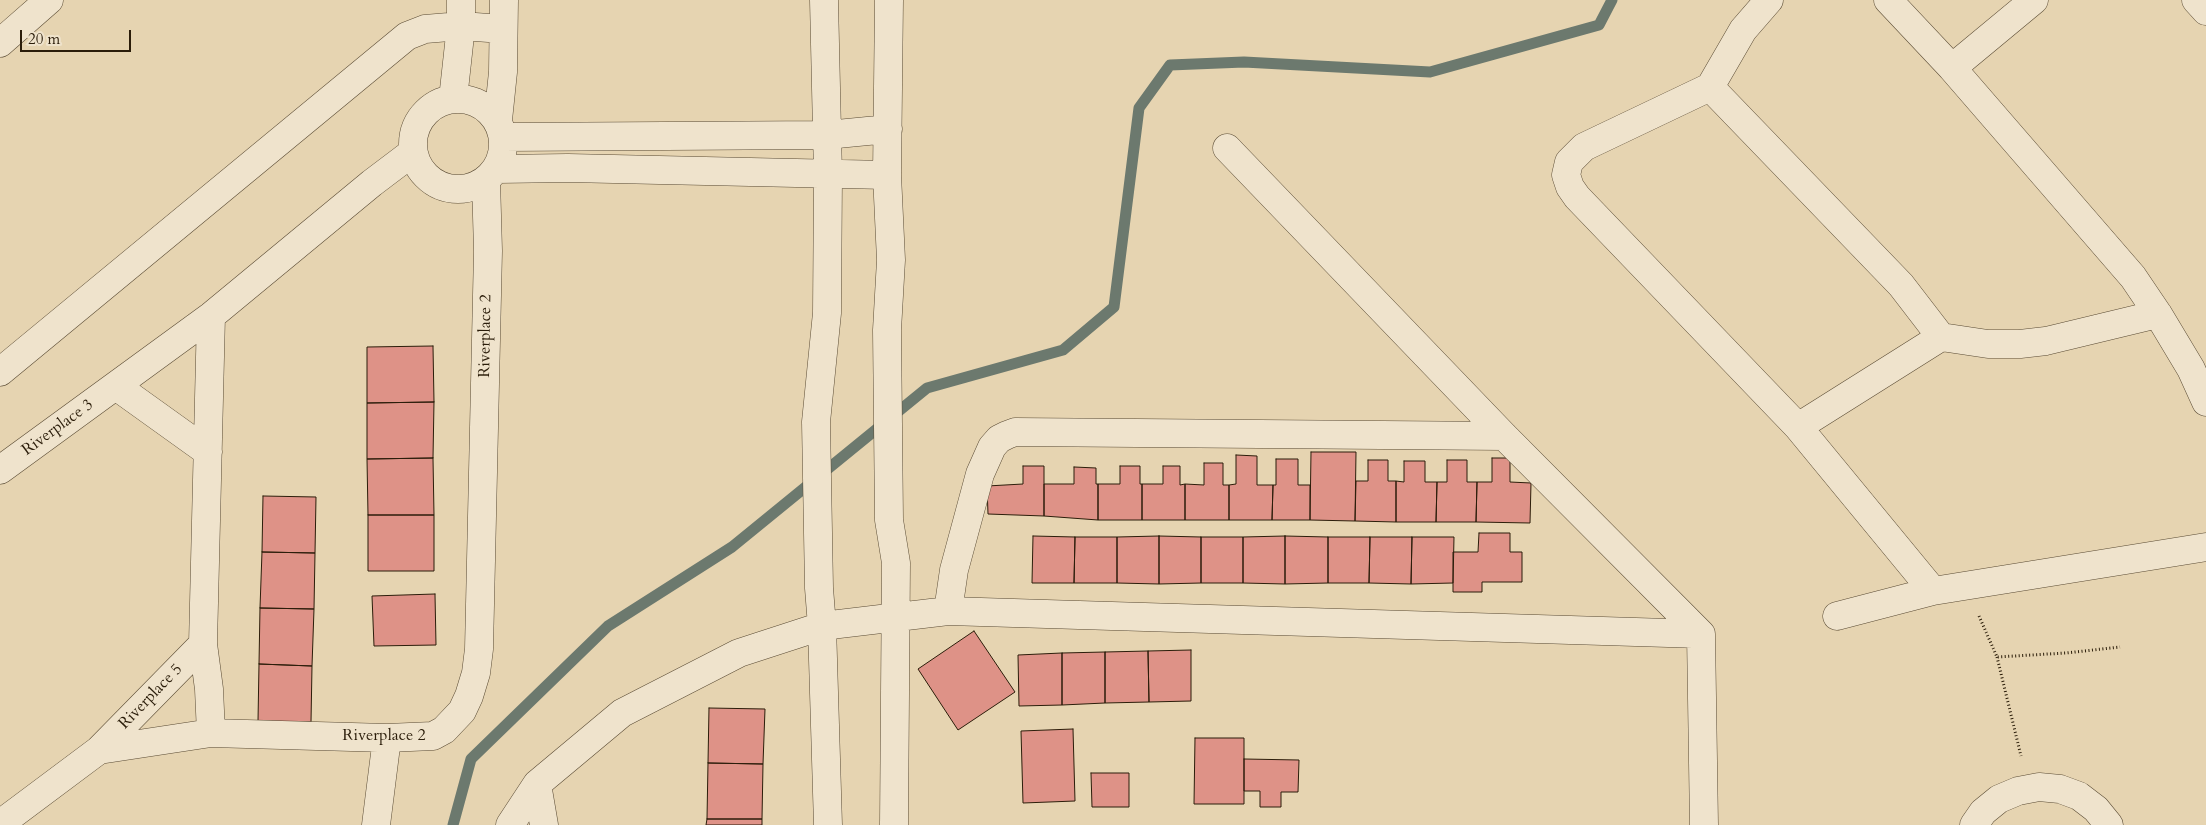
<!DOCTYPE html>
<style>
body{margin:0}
#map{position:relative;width:2206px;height:825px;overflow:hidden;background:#e6d4b1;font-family:Cardo,serif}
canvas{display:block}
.scale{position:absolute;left:20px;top:30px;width:111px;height:22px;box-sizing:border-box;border:2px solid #2b1d0a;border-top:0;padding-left:6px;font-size:15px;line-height:18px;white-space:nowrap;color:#2b1d0a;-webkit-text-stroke:4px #efe3cc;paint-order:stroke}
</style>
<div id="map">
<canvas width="2206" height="825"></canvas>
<div class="scale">20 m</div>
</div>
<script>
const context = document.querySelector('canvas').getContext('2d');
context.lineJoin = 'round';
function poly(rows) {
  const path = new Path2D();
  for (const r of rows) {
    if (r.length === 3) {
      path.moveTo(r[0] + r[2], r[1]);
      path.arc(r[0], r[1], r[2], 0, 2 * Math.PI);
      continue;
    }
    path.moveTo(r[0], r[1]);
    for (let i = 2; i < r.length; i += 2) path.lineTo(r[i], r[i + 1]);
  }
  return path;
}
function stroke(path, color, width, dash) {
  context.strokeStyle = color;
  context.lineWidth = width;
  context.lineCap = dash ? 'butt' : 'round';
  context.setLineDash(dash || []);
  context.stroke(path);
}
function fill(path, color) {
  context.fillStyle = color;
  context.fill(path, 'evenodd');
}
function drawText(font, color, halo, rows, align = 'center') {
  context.font = font + ' Cardo,serif';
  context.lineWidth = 4;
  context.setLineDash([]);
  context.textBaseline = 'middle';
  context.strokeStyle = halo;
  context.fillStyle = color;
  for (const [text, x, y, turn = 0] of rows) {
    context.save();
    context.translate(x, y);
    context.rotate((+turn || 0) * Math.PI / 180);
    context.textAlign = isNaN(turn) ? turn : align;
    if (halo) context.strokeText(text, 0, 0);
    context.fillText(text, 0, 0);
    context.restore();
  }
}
const stream = poly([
 [453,825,471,759,608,626,732,547,927,388,1063,350,1114,307,1139,108,1170,65,1244,62,1430,72,1599,25,1612,0]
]);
const building = poly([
 [433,346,434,402,367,403,367,347,433,346],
 [434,402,433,458,367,459,367,403,434,402],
 [1311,452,1356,452,1355,521,1310,520,1311,452],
 [1236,455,1257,456,1257,485,1273,485,1272,520,1229,520,1229,485,1236,484,1236,455],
 [433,458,434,515,368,515,367,459,433,458],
 [1492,458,1510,458,1510,482,1531,483,1530,523,1476,522,1477,482,1492,482,1492,458],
 [1276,459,1298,459,1298,485,1310,485,1310,520,1272,520,1273,485,1276,485,1276,459],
 [1368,460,1388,460,1388,481,1396,481,1396,522,1355,521,1356,481,1368,481,1368,460],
 [1447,460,1467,460,1467,482,1477,482,1476,522,1436,522,1437,482,1447,482,1447,460],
 [1404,461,1425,461,1425,482,1437,482,1436,522,1396,522,1396,481,1404,482,1404,461],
 [1204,463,1223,463,1223,485,1229,485,1229,520,1185,520,1185,484,1204,485,1204,463],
 [1023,466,1044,466,1044,516,988,514,987,486,1023,484,1023,466],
 [1120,466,1140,466,1140,484,1142,484,1142,520,1098,520,1098,484,1120,484,1120,466],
 [1163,466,1180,466,1180,485,1185,484,1185,520,1142,520,1142,484,1163,484,1163,466],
 [1074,467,1096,468,1096,484,1098,484,1098,520,1044,516,1044,484,1074,484,1074,467],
 [263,496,316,497,315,553,262,552,263,496],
 [368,515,434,515,434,571,368,571,368,515],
 [1479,533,1510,533,1510,552,1522,552,1522,582,1482,582,1482,592,1453,592,1453,552,1478,552,1479,533],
 [1033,536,1075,537,1074,583,1032,583,1033,536],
 [1159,536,1159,584,1117,583,1117,537,1159,536],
 [1159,536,1201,537,1201,583,1159,584,1159,536],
 [1285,536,1285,584,1243,583,1243,537,1285,536],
 [1285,536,1328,537,1328,583,1285,584,1285,536],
 [1075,537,1117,537,1117,583,1074,583,1075,537],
 [1201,537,1243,537,1243,583,1201,583,1201,537],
 [1328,537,1370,537,1369,583,1328,583,1328,537],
 [1370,537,1412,537,1411,584,1369,583,1370,537],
 [1412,537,1454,537,1453,583,1411,584,1412,537],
 [262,552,315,553,314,609,260,608,262,552],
 [435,594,436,645,374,646,372,596,435,594],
 [260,608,314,609,312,666,259,664,260,608],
 [974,631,1015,692,958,730,918,669,974,631],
 [1191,650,1191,701,1149,702,1148,651,1191,650],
 [1148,651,1149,702,1105,703,1105,652,1148,651],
 [1105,652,1105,703,1062,705,1062,653,1105,652],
 [1062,653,1062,705,1019,706,1018,655,1062,653],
 [259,664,312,666,311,722,258,721,259,664],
 [709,708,765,709,763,764,708,763,709,708],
 [1073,729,1075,801,1023,803,1021,731,1073,729],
 [1195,738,1244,738,1244,804,1194,804,1195,738],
 [1244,759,1299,760,1298,792,1281,792,1281,807,1260,807,1260,791,1244,791,1244,759],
 [708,763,763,764,762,819,707,819,708,763],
 [1091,773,1129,773,1129,807,1092,807,1091,773],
 [707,819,762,819,762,825,706,825,707,819]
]);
const path = poly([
 [1979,616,1997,657,2066,653,2120,647],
 [1997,657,2021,756]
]);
const minor = poly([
 [824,0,828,175,827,313,816,422,819,588,822,626,828,825],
 [889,0,887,175,891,260,887,330,889,520,896,563,894,825],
 [1769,0,1743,30,1710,87,1584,147,1569,162,1566,175,1570,187,1577,197,1798,427,1933,591],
 [1888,0,1952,68,2133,277,2158,314,2191,369,2206,402],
 [2196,0,2206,11],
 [0,43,49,0],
 [1952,68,2034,0],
 [1710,87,1901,285,1941,337],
 [458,144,45],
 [453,99,461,26,461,0],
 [498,120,503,72,504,0],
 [503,137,827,135,888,129],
 [1227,148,1504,436,1701,634,1704,825],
 [497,169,568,168,887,175],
 [211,316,203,644,209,689,211,733,387,738,433,736,444,730,462,711,469,696,476,673,479,649,488,251,486,180],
 [0,372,407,36,425,29,461,26,503,29],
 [116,386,208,452],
 [1798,427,1941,337,1988,344,2020,344,2046,341,2158,314],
 [0,470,211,316,372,183,413,152],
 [948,611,1701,634],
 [1837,616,1933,591,2206,547],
 [99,750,211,733],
 [537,784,544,825],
 [0,824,99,750,203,644],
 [376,825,387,738],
 [510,825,537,784,622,713,739,653,822,626,948,611,954,570,980,474,992,447,999,439,1007,435,1015,432,1504,436],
 [1974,825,1983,812,1999,799,2018,791,2039,787,2060,789,2079,796,2096,809,2109,825]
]);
const streetNames = [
 ["Riverplace 2",486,336,-89],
 ["Riverplace 3",58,428,-36],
 ["Riverplace 5",151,697,-46],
 ["Riverplace 2",384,736]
];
stroke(stream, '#6c796e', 11);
fill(building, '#de9287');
stroke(building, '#2b1d0a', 1);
stroke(minor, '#5a4b34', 29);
stroke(path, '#2b1d0a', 3, [1, 2.5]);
stroke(minor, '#efe3cc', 28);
drawText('16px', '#2b1d0a', '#efe3cc', streetNames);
</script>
